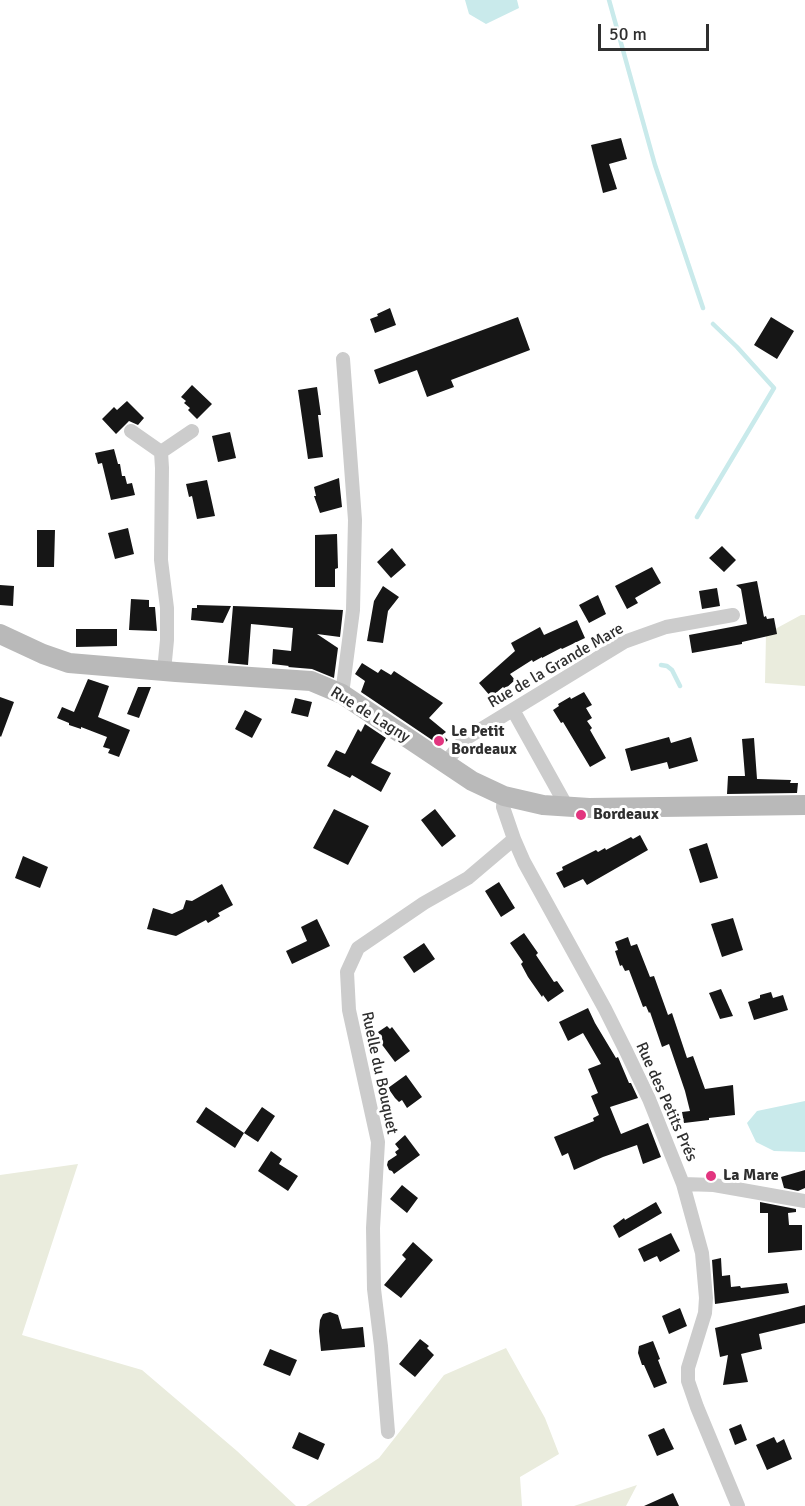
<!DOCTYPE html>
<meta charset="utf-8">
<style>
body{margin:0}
#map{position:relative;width:805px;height:1506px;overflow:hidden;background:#fff;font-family:Signika,sans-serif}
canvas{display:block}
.scale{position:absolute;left:598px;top:24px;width:111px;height:27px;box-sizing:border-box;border:3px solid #2f2f2f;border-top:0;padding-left:8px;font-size:18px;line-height:21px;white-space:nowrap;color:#2f2f2f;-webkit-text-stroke:4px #fff;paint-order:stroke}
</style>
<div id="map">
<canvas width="805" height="1506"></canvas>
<div class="scale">50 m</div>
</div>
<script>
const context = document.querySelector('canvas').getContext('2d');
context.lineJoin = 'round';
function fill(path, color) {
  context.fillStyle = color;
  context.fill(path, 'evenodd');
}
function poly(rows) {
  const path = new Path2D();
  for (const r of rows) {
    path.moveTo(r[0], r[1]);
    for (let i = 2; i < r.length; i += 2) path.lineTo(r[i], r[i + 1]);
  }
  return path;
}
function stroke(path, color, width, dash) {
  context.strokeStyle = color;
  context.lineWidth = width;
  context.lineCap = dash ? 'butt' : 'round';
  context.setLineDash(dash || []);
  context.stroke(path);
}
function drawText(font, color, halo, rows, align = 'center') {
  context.font = font + ' Signika,sans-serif';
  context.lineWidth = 6;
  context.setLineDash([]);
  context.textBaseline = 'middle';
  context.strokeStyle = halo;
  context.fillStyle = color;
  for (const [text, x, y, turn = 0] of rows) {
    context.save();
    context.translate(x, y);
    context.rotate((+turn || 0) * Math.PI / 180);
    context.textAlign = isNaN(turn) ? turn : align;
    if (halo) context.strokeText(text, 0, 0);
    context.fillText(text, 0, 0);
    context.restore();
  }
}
const green = poly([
 [801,615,805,615,805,686,765,683,766,634],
 [78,1164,22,1335,142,1370,237,1451,296,1506,0,1506,0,1175],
 [506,1348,545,1418,559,1454,520,1477,522,1506,306,1506,379,1458,444,1375],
 [637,1485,626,1506,574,1506]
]);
const water = poly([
 [465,0,517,0,519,8,486,24,469,14],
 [805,1101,805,1152,774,1151,756,1142,747,1123,757,1111]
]);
const stream = poly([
 [609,0,655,165,703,308],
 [697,517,774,388,737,347,713,324],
 [661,665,667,666,672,670,680,686]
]);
const building = poly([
 [621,138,627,159,609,164,617,189,603,193,591,145],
 [390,308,396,325,375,333,370,319,378,316,377,314],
 [518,317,530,350,451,380,454,387,427,397,417,370,379,384,374,370],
 [771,317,794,331,777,359,754,345],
 [192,385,212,404,197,419,188,410,190,408,184,403,186,401,181,397],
 [317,387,321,415,318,415,323,457,308,459,298,390],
 [127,401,144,418,138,425,129,421,116,434,102,419,114,407,117,410],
 [230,432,236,458,218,462,212,436],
 [114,449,118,464,120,464,122,476,125,476,127,484,132,483,135,495,111,500,102,463,98,464,95,453],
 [339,478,342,507,320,513,314,496,316,496,314,487],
 [207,480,215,516,197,519,192,496,189,497,186,484],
 [128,528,134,554,115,559,108,533],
 [37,530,55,530,54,567,37,567],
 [337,534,338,568,335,569,335,587,315,587,315,535],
 [722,546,736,560,724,572,709,558],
 [392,548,406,565,391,578,377,562],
 [652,567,661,583,635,598,638,603,627,609,615,586],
 [757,581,764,617,766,616,767,619,774,618,777,634,742,642,742,644,692,653,689,635,747,624,741,589,736,585],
 [0,585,14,586,13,606,0,605],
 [383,586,399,597,388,611,383,643,367,641,374,601],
 [717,588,720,606,702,609,699,591],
 [598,595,606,614,589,623,579,605],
 [131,599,149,600,149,607,155,607,157,631,129,630],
 [197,605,231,606,223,623,191,620,192,608,197,608],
 [233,606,343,610,340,637,317,634,338,648,334,678,312,669,288,667,289,666,272,664,273,649,291,651,293,628,251,624,248,665,228,663],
 [577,620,585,638,562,649,561,648,542,658,542,657,533,662,532,660,510,674,515,680,505,689,503,687,491,697,479,683,515,651,511,643,540,627,544,635],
 [76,629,117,629,117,646,76,647],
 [362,663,378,673,381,669,391,675,394,671,443,703,429,718,446,732,442,735,448,740,441,746,361,692,365,681,355,674],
 [88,679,109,686,98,717,130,730,119,757,108,753,110,749,103,747,107,737,81,727,81,729,69,725,69,723,57,718,62,707,74,712],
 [138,687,151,687,139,718,127,714],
 [584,692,592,705,586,708,592,718,587,721,592,728,590,730,606,758,590,767,563,722,561,723,553,710,559,706,558,704,570,697,571,699],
 [0,697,14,702,1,737,0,736],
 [295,698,312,702,308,717,291,713],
 [245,710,262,719,252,738,235,729],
 [365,724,386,738,371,763,391,773,381,792,352,775,350,778,327,766,336,750,345,754,358,729,361,732],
 [669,737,671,743,691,737,698,761,669,769,667,762,631,771,625,749],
 [754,738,757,779,791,780,790,783,798,783,797,793,727,794,728,776,745,776,742,739],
 [334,809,369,826,348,865,313,848],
 [435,809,456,836,442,847,421,820],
 [640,835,648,850,587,885,583,879,564,888,556,873,563,870,562,867,596,850,598,852,605,848,606,850,631,837,633,839],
 [707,843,718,878,700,883,689,849],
 [23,856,48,867,40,888,15,878],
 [499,882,515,908,501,917,485,891],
 [222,884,233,905,218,913,220,916,208,923,206,920,176,936,147,929,153,908,172,914,183,909,186,900,192,901],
 [733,918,743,950,722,957,711,924],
 [317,919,330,946,292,964,286,951,307,941,301,927],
 [524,933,538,953,536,955,554,982,557,981,564,991,548,1002,543,995,542,997,528,977,521,964,523,962,510,943],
 [628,937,631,946,637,944,650,977,654,976,668,1015,672,1013,687,1058,693,1056,705,1089,733,1085,735,1115,709,1118,709,1120,684,1123,682,1112,690,1111,685,1091,669,1044,662,1047,650,1012,649,1013,646,1006,643,1007,629,970,625,971,622,965,620,966,615,951,618,950,615,942],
 [424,943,435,959,414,973,403,957],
 [721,989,733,1016,720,1019,709,993],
 [771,992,773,998,783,995,788,1010,754,1020,748,1002,760,998,760,995],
 [588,1008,595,1023,616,1058,618,1057,629,1083,631,1083,638,1098,610,1107,621,1134,648,1123,661,1157,643,1164,637,1145,603,1157,574,1170,568,1153,562,1156,554,1137,594,1121,593,1118,599,1115,591,1096,598,1093,588,1069,601,1064,583,1033,568,1041,559,1022],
 [387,1026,390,1029,392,1027,410,1051,395,1062,377,1038,381,1036,378,1032],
 [406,1075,422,1097,407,1108,402,1100,399,1102,395,1098,388,1088],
 [206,1107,244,1133,235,1148,196,1122],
 [262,1107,275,1116,258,1142,244,1133],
 [405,1135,420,1155,394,1174,392,1171,389,1170,387,1165,388,1161,397,1155,395,1152,399,1149,395,1144],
 [271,1151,282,1159,279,1164,298,1176,288,1191,258,1171],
 [805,1170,805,1188,798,1191,784,1188,781,1177],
 [402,1185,418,1198,407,1213,390,1199],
 [656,1202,662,1213,619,1238,613,1226,624,1218,625,1220],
 [760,1202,796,1209,796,1212,788,1213,789,1225,802,1225,802,1250,768,1253,768,1213,760,1213],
 [671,1233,680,1251,660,1262,657,1256,644,1262,638,1249],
 [413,1242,433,1260,401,1298,384,1285,406,1259,402,1255],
 [721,1258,722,1276,730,1275,731,1287,740,1286,741,1288,787,1283,789,1293,715,1304,712,1260],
 [805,1305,805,1323,759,1334,762,1349,741,1354,748,1382,723,1385,728,1355,720,1357,715,1328],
 [680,1308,687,1326,669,1334,662,1316],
 [330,1312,338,1315,342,1329,363,1327,365,1347,321,1351,319,1331,320,1320,323,1314],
 [420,1339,429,1346,427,1348,434,1355,415,1377,399,1364],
 [653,1341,660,1359,658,1360,667,1383,654,1388,644,1365,642,1365,638,1353,639,1346],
 [270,1349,297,1360,290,1376,263,1365],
 [741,1424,747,1440,735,1445,729,1429],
 [664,1428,674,1449,657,1456,648,1435],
 [299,1432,325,1444,318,1460,292,1448],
 [774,1437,777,1443,784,1439,792,1459,767,1470,756,1445],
 [673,1493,679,1506,644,1506]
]);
const street = poly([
 [131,431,161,452,192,431],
 [161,452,162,468,161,560,167,608,167,640,164,671],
 [342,694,353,610,355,520,343,359],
 [513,710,567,807],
 [445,763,465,739,624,642,666,627,733,615],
 [504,796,503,807,514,839,524,862,605,1009,626,1051,649,1099,683,1184,702,1253,706,1298,705,1313,688,1368,688,1381,697,1407,738,1506],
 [683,1184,714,1185,805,1201],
 [388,1432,381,1346,374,1289,373,1228,378,1142,349,1010,347,972,358,948,424,903,468,878,514,839]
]);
const secondary = poly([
 [0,634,43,654,69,663,176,672,311,681,342,694,472,781,504,796,543,805,589,808,805,805]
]);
const markers = [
 [439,741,6,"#e2357f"],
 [581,815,6,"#e2357f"],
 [711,1176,6,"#e2357f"]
];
const streetNames = [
 ["Rue de la Grande Mare",556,666,-30],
 ["Rue de Lagny",370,715,32],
 ["Ruelle du Bouquet",379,1073,78],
 ["Rue des Petits Prés",666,1102,66]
];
const poiNames = [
 ["Le Petit",451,732],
 ["Bordeaux",451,750],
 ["Bordeaux",593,815],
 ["La Mare",723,1176]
];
fill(green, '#eaecdd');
fill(water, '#c9eaeb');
stroke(stream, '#c9eaeb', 4.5);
fill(building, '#161616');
stroke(street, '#ccc', 14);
stroke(secondary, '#b9b9b9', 20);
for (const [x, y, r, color] of markers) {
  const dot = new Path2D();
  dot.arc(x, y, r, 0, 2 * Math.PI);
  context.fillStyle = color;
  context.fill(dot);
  stroke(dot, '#fff', 2);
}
drawText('16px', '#2f2f2f', '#fff', streetNames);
drawText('bold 16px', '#2f2f2f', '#fff', poiNames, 'left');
</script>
